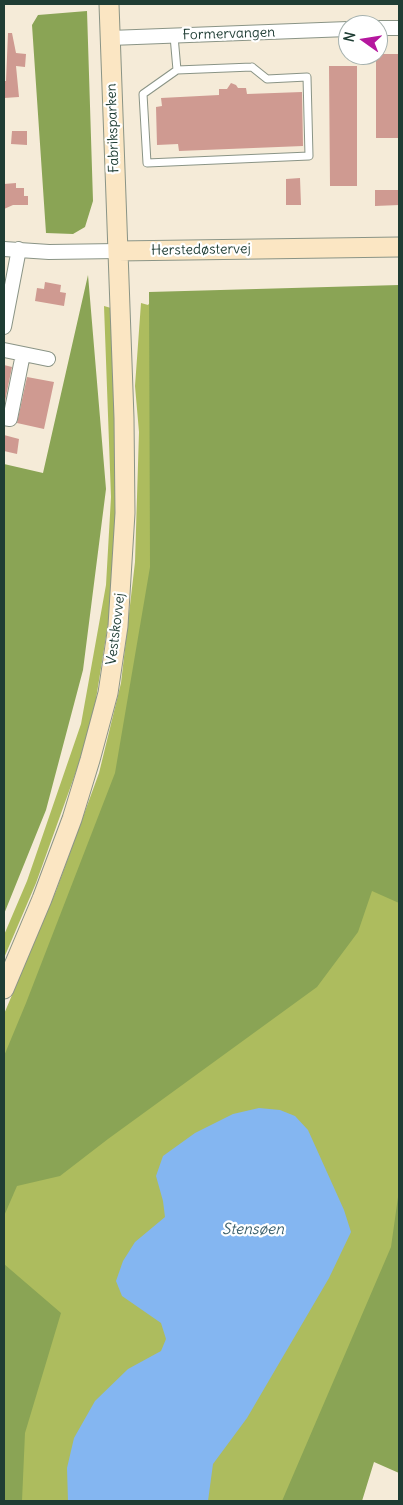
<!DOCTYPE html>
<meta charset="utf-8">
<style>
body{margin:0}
#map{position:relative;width:403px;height:1505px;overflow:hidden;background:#f5ebd8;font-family:Delius,sans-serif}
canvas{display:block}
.frame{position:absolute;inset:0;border:5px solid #1f3d34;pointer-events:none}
.north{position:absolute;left:338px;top:15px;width:50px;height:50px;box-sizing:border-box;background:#fff;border:1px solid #a5b1ae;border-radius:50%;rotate:283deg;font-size:14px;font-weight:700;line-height:20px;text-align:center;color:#1f3d34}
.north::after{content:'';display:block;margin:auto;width:18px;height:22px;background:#b5179e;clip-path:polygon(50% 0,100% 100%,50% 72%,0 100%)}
</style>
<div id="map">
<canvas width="403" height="1505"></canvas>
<div class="frame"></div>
<div class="north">N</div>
</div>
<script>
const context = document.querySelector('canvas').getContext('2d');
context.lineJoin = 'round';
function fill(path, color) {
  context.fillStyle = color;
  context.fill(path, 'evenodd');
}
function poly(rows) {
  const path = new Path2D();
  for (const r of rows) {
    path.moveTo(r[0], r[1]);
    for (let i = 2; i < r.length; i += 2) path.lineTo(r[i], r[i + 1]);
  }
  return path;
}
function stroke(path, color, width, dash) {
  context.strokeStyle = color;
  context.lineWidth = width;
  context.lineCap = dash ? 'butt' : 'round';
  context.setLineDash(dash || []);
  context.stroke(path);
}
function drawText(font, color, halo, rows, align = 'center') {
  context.font = font + ' Delius,sans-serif';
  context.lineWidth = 4.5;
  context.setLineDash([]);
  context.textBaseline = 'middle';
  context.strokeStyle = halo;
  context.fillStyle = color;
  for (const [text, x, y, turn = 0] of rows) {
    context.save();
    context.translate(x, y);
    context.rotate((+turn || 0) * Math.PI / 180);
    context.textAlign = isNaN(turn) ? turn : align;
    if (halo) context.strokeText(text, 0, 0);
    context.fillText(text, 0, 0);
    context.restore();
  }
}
const green = poly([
 [399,290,399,1293,335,1501,4,1501,4,1014,56,891,99,773,121,683,135,562,139,432,135,386,141,303,148,305,152,300],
 [104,306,111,308,115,393,118,497,114,587,91,730,36,883,4,958,4,935,27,881,81,724,106,585,111,497]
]);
const forest = poly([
 [87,11,93,201,85,227,73,234,46,233,32,25,38,15],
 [88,275,106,489,83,670,46,810,4,914,4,464,43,473],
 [399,285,399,903,372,891,358,932,317,987,108,1139,60,1176,17,1186,4,1216,4,1056,26,1003,115,773,150,567,149,292],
 [399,1190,399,1473,374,1462,362,1501,282,1501,391,1247],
 [4,1264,61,1313,25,1433,22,1501,4,1501]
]);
const water = poly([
 [259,1108,280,1110,295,1116,308,1130,344,1210,351,1232,329,1278,247,1418,213,1464,208,1501,68,1501,67,1468,74,1438,95,1401,128,1369,161,1351,166,1339,161,1323,122,1296,116,1281,123,1261,135,1242,165,1217,163,1201,156,1176,163,1156,195,1133,233,1114]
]);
const building = poly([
 [8,33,12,33,16,53,26,54,25,67,16,66,19,97,4,98,4,81,6,81],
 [378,54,399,54,399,138,376,138,376,55],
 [329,66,357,66,357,186,330,186],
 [231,83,236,85,238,88,246,88,247,94,302,92,303,146,179,151,178,144,157,145,156,107,162,106,161,98,219,95,219,89,227,89],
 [12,131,27,131,27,145,11,144],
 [300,178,301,205,286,205,286,179],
 [16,183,16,188,24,188,24,196,28,196,28,205,13,205,4,209,4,184],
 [375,190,398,190,399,205,375,206],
 [45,282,61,285,60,292,66,293,64,306,35,301,37,288,44,289],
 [4,365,12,367,4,406],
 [27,377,54,382,44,429,17,423],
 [4,435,19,439,17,454,4,451]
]);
const lane = poly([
 [174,36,177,70],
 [252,67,267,79,307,77,309,156,147,163,143,94,177,70,252,67]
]);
const street = poly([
 [378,28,399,28],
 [110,38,348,29],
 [4,249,49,252,118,251],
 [4,327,19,249],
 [4,350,48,359],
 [4,418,10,419,23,354]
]);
const secondary = poly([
 [118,251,399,247],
 [4,989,42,899,72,819,90,760,108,693,118,626,125,513,124,418,109,4]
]);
const streetNames = [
 ["Formervangen",229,34,-2],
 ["Fabriksparken",113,128,-92],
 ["Herstedøstervej",201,250,-1],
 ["Vestskovvej",116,629,-83]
];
const waterNames = [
 ["Stensøen",253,1230]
];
fill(green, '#adbc5e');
fill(forest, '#8aa455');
fill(water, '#84b6f1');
fill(building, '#cf9a91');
stroke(lane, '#8a9486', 9);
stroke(street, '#8a9486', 16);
stroke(secondary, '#8a9486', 21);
stroke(lane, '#fff', 7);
stroke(street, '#fff', 14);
stroke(secondary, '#fbe6c3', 19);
drawText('14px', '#1f3d34', '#fff', streetNames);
drawText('italic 15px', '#3d616d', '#fff', waterNames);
</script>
